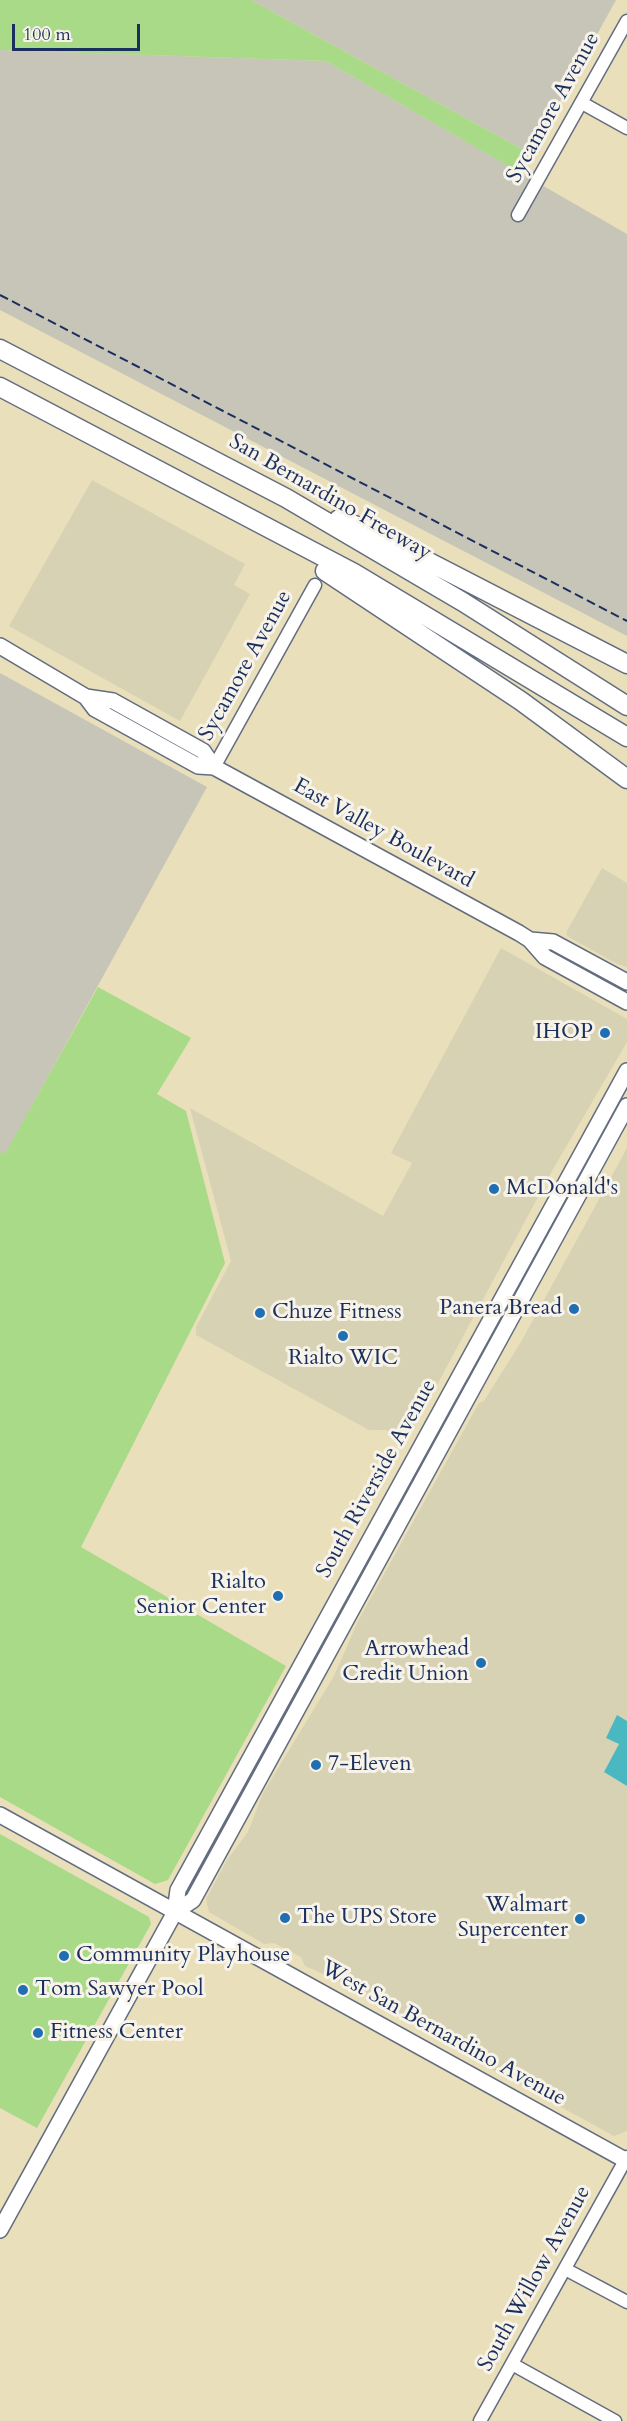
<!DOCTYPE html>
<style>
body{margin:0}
#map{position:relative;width:627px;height:2421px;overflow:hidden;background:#e9dfbb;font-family:Cardo,serif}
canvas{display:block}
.scale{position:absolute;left:12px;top:24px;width:128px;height:27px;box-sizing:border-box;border:3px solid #1b2f5e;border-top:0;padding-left:8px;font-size:18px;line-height:21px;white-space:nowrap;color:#1b2f5e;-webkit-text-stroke:4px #f7f3e8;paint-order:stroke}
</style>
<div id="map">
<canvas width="627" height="2421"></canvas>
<div class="scale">100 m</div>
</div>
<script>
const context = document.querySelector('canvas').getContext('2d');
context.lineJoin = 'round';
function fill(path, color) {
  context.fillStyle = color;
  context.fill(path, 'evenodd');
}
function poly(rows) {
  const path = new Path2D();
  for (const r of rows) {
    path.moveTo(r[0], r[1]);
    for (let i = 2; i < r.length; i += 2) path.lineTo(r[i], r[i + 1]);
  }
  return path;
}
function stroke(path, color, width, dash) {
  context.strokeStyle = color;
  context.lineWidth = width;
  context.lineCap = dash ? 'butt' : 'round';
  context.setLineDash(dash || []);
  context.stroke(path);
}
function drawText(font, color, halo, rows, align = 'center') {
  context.font = font + ' Cardo,serif';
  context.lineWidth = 6;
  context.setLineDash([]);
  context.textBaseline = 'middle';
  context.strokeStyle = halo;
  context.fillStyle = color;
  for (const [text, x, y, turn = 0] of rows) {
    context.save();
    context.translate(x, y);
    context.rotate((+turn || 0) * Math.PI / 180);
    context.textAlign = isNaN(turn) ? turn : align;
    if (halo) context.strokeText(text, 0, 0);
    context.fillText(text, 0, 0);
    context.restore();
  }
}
const built = poly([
 [92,480,245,564,234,585,250,594,180,721,9,626],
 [602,868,627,883,627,967,617,964,567,936,567,931],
 [501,948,627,1019,627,1042,552,1171,417,1422,399,1437,386,1430,369,1430,196,1335,196,1327,231,1261,190,1108,383,1216,412,1163,391,1153],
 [627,1148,627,2131,614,2136,444,2043,437,2025,413,2012,405,2018,393,2014,372,2002,359,1990,305,1966,301,1957,274,1943,264,1944,209,1912,206,1899,227,1860,248,1832,263,1793,334,1676,358,1621,479,1403,484,1401,521,1342]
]);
const industrial = poly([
 [251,0,616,0,531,154],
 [0,50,326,61,627,234,627,636,0,310],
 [0,673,207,787,5,1155,0,1152]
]);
const green = poly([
 [0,0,251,0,531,154,517,171,326,61,0,50],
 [98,987,191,1038,157,1094,186,1111,225,1263,81,1547,286,1666,168,1880,155,1884,0,1797,0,1152,5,1154],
 [0,1834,149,1917,151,1924,37,2128,0,2108]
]);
const water = poly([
 [617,1715,627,1721,627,1786,604,1772,619,1744,606,1738]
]);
const minor = poly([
 [582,103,627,128],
 [518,215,627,21],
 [214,767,315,585],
 [565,2269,627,2302],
 [512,2364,615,2421],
 [480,2421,627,2157]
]);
const major = poly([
 [0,646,86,697,95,709,198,766,214,767,519,933,530,940,545,957,627,1002],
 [86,697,113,701,203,751,214,767],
 [530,940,553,942,627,982],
 [0,1815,627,2161],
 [175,1912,193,1900,627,1106],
 [0,2230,175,1912,178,1890,627,1071]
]);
const highway = poly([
 [0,349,286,498,463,602,627,706],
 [0,387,354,573,627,737],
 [339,519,367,530,627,664],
 [325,571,521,701,627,779]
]);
const rail = poly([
 [0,295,627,621]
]);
const markers = [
 [605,1033,6,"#1f6fb2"],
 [494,1189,6,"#1f6fb2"],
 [574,1309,6,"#1f6fb2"],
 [260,1313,6,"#1f6fb2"],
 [343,1336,6,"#1f6fb2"],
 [278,1596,6,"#1f6fb2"],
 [481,1663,6,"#1f6fb2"],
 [316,1765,6,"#1f6fb2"],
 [285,1918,6,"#1f6fb2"],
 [580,1919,6,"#1f6fb2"],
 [64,1956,6,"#1f6fb2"],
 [23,1990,6,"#1f6fb2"],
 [38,2033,6,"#1f6fb2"]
];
const streetNames = [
 ["Sycamore Avenue",554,108,-61],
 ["San Bernardino Freeway",330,498,30],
 ["Sycamore Avenue",246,666,-61],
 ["East Valley Boulevard",383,834,29],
 ["South Riverside Avenue",377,1479,-61],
 ["West San Bernardino Avenue",443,2034,29],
 ["South Willow Avenue",535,2279,-61]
];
const poiNames = [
 ["IHOP",593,1033,"right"],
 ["McDonald's",506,1189],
 ["Panera Bread",562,1309,"right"],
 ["Chuze Fitness",272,1313],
 ["Rialto WIC",343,1359,"center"],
 ["Rialto",266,1583,"right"],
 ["Senior Center",266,1608,"right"],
 ["Arrowhead",469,1650,"right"],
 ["Credit Union",469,1675,"right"],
 ["7-Eleven",328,1765],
 ["Walmart",568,1906,"right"],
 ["Supercenter",568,1931,"right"],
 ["The UPS Store",297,1918],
 ["Community Playhouse",76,1956],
 ["Tom Sawyer Pool",35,1990],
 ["Fitness Center",50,2033]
];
fill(built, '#d7d2b4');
fill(industrial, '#c6c5b8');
fill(green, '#a8da88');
fill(water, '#49b8c1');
stroke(minor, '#636d7f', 15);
stroke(major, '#636d7f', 18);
stroke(highway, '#636d7f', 21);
stroke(minor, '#fff', 12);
stroke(major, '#fff', 15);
stroke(highway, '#fff', 18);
stroke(rail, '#1b2f5e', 2, [9, 4.5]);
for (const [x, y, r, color] of markers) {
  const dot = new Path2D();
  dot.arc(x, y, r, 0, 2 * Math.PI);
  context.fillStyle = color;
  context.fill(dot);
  stroke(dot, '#f7f3e8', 2);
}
drawText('22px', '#1b2f5e', '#f7f3e8', streetNames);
drawText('22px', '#1b2f5e', '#f7f3e8', poiNames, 'left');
</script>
